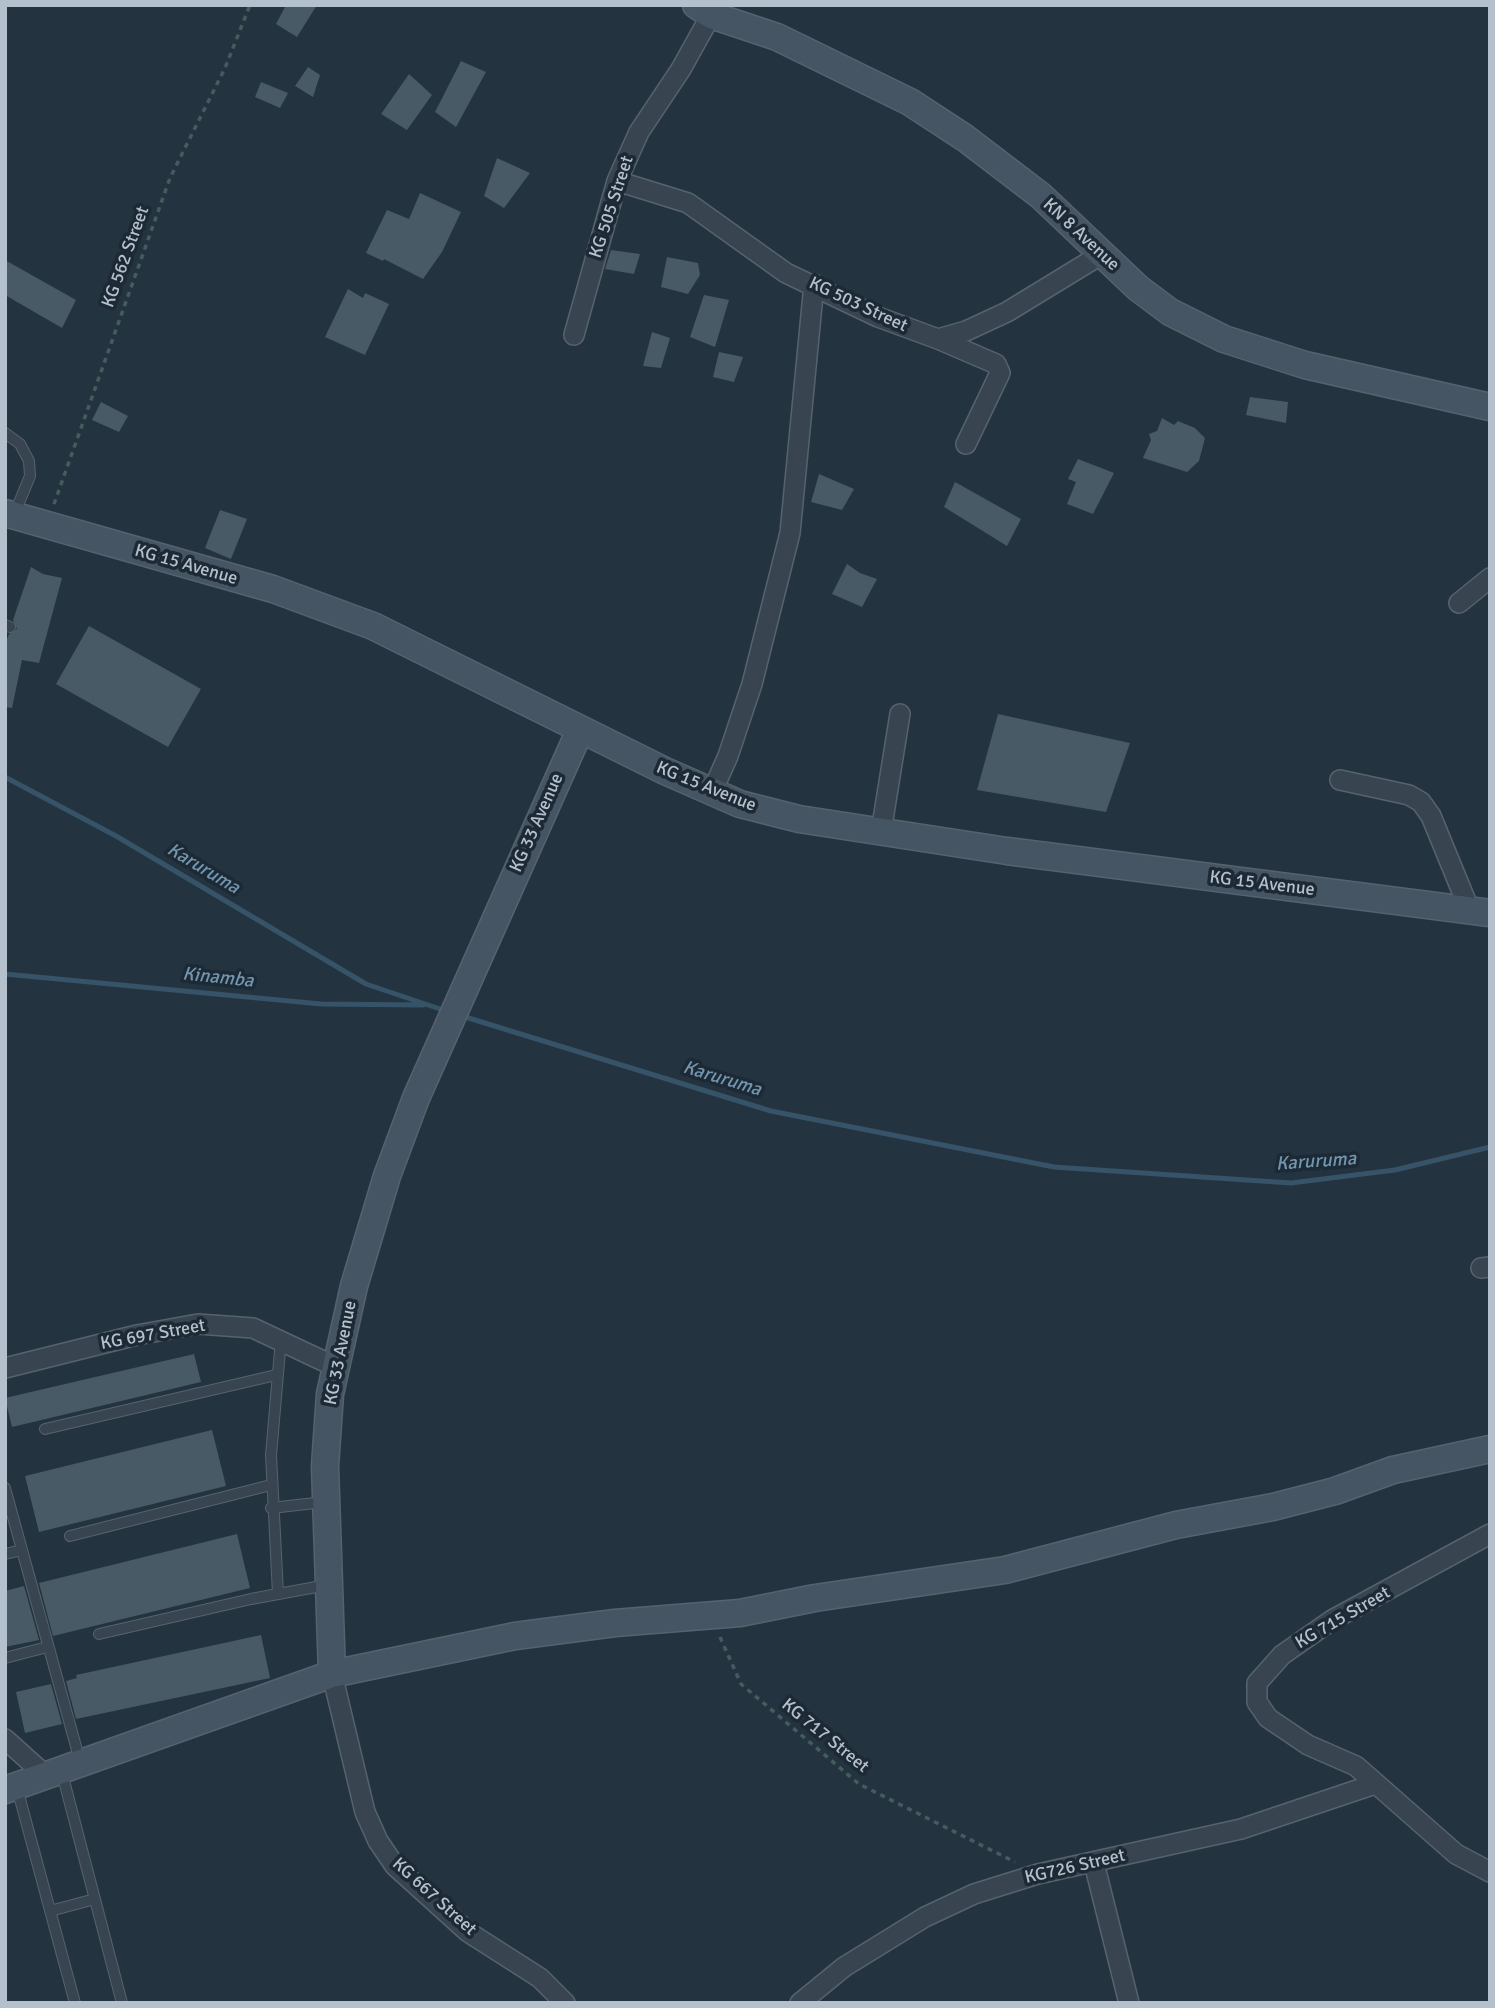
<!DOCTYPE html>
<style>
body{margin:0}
#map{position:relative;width:1495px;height:2008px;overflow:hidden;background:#233440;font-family:Signika,sans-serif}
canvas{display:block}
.frame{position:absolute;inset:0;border:7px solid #b4c0cb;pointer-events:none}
</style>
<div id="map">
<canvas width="1495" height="2008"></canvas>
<div class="frame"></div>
</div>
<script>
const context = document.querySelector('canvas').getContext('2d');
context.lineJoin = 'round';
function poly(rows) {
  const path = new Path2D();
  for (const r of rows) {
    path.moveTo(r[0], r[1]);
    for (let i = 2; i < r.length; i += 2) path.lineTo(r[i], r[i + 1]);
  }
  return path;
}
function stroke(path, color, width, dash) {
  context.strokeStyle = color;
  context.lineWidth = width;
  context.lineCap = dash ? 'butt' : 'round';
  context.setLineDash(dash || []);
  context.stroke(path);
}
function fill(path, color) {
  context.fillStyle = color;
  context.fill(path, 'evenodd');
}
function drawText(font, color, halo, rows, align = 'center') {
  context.font = font + ' Signika,sans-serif';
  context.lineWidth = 7;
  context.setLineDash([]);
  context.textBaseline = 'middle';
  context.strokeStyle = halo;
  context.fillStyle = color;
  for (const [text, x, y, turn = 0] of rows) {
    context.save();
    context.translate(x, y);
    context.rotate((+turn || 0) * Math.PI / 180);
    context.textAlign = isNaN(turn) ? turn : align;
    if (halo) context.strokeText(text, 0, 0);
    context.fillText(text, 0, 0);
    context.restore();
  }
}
const stream = poly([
 [5,777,116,836,366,984,446,1011],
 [5,974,321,1004,424,1005],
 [462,1016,771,1111,1054,1167,1291,1183,1395,1170,1490,1147]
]);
const building = poly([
 [286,5,317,5,297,37,276,24],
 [461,61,486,72,456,127,435,112],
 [308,67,320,75,313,97,295,86],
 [409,74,432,95,407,130,381,114],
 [261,82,288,93,280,108,255,97],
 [497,158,530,173,504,208,484,196],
 [420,193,461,212,442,252,423,279,384,259,383,261,366,253,387,210,409,219],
 [611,250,640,254,634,274,605,269],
 [667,257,698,263,700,275,688,294,661,287],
 [5,260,76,300,62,328,5,295],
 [348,289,363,298,365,293,389,304,365,355,325,337],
 [704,295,729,300,715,347,690,337],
 [652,332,670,338,661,368,643,366],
 [719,352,743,357,734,382,713,377],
 [1250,397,1288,402,1286,423,1246,415],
 [101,402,128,416,119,432,92,420],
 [1162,418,1174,425,1178,421,1195,428,1205,438,1199,461,1187,472,1143,458,1151,440,1149,434,1157,431],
 [1078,459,1114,473,1093,514,1067,504,1076,482,1068,479],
 [819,474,854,489,842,510,811,502],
 [955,482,1021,519,1007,546,944,507],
 [220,510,247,519,231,559,205,548],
 [847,564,860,573,877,579,862,607,832,594],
 [31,567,43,574,62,578,39,663,22,660,12,708,5,707,5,644,9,634,17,629,13,620],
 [89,626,201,689,168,747,56,684],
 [998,714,1130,743,1106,812,977,790],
 [194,1354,201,1382,12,1427,5,1398],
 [212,1430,226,1486,39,1532,25,1476],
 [237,1534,250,1588,53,1636,39,1583],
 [24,1586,39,1640,5,1647,5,1591],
 [261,1635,270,1678,76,1719,66,1681,77,1678,76,1675],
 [51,1684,62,1724,25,1733,16,1692]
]);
const path = poly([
 [54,504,170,178,225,68,250,5],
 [720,1637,741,1684,859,1784,1015,1862]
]);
const lane = poly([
 [5,433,20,444,29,461,30,476,14,515],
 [5,625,10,627],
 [45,1429,276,1375],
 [5,1488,80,1761],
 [271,1508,324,1502],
 [70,1536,271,1485],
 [5,1554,22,1550],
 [278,1594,271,1455,281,1339],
 [99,1634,251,1599,327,1585],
 [5,1658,47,1647],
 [62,1773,122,2003],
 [17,1788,75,2003],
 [50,1911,95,1899]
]);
const street = poly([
 [617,181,688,203,786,273,878,317,938,339,966,331,1007,312,1102,254],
 [574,335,617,181,639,132,681,69,711,15],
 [938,339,996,364,1000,373,966,444],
 [1459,603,1490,578],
 [1340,780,1409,795,1421,802,1431,816,1470,911],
 [712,792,728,756,752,684,790,533,814,284],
 [881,832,900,714],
 [1481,1268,1490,1267],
 [5,1368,137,1335,198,1324,253,1328,336,1367],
 [1490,1534,1332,1620,1282,1655,1257,1683,1257,1702,1268,1718,1308,1745,1356,1766,1456,1854,1490,1872],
 [332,1674,365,1812,378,1841,395,1866,468,1932,540,1978,565,2003],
 [5,1739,45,1775],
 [1094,1863,1129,2003],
 [800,2003,844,1967,925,1917,974,1894,1038,1874,1241,1829,1375,1784]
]);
const secondary = poly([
 [696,5,711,15,777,37,910,102,965,138,1041,196,1138,288,1170,312,1224,339,1305,365,1490,407],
 [5,513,273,589,373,626,665,771,740,804,799,819,1007,851,1490,913],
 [332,1674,515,1636,615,1623,740,1613,815,1598,1005,1570,1176,1525,1273,1507,1335,1491,1393,1470,1490,1449],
 [5,1790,332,1674,325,1466,330,1394,354,1286,387,1176,416,1098,580,730]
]);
const streetNames = [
 ["KG 505 Street",612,207,-72],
 ["KN 8 Avenue",1081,235,43],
 ["KG 562 Street",126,257,-70],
 ["KG 503 Street",858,305,25],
 ["KG 15 Avenue",186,565,16],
 ["KG 15 Avenue",706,787,22],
 ["KG 33 Avenue",537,823,-66],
 ["KG 15 Avenue",1262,884,7],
 ["KG 697 Street",153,1335,-10],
 ["KG 33 Avenue",341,1353,-79],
 ["KG 715 Street",1343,1618,-30],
 ["KG 717 Street",825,1736,39],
 ["KG726 Street",1075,1867,-13],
 ["KG 667 Street",434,1897,42]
];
const waterNames = [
 ["Karuruma",203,869,31],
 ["Kinamba",218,978,6],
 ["Karuruma",722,1079,17],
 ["Karuruma",1316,1162,-4]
];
stroke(stream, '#365368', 5);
fill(building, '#475a66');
stroke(lane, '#56636e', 12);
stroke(street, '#56636e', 22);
stroke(secondary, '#56636e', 29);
stroke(path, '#445d5c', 3.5, [5, 5]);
stroke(lane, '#384550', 10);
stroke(street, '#384550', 19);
stroke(secondary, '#455563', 26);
drawText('18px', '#b4c0cb', '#1d2a35', streetNames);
drawText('italic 19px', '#7296af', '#1d2a35', waterNames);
</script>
